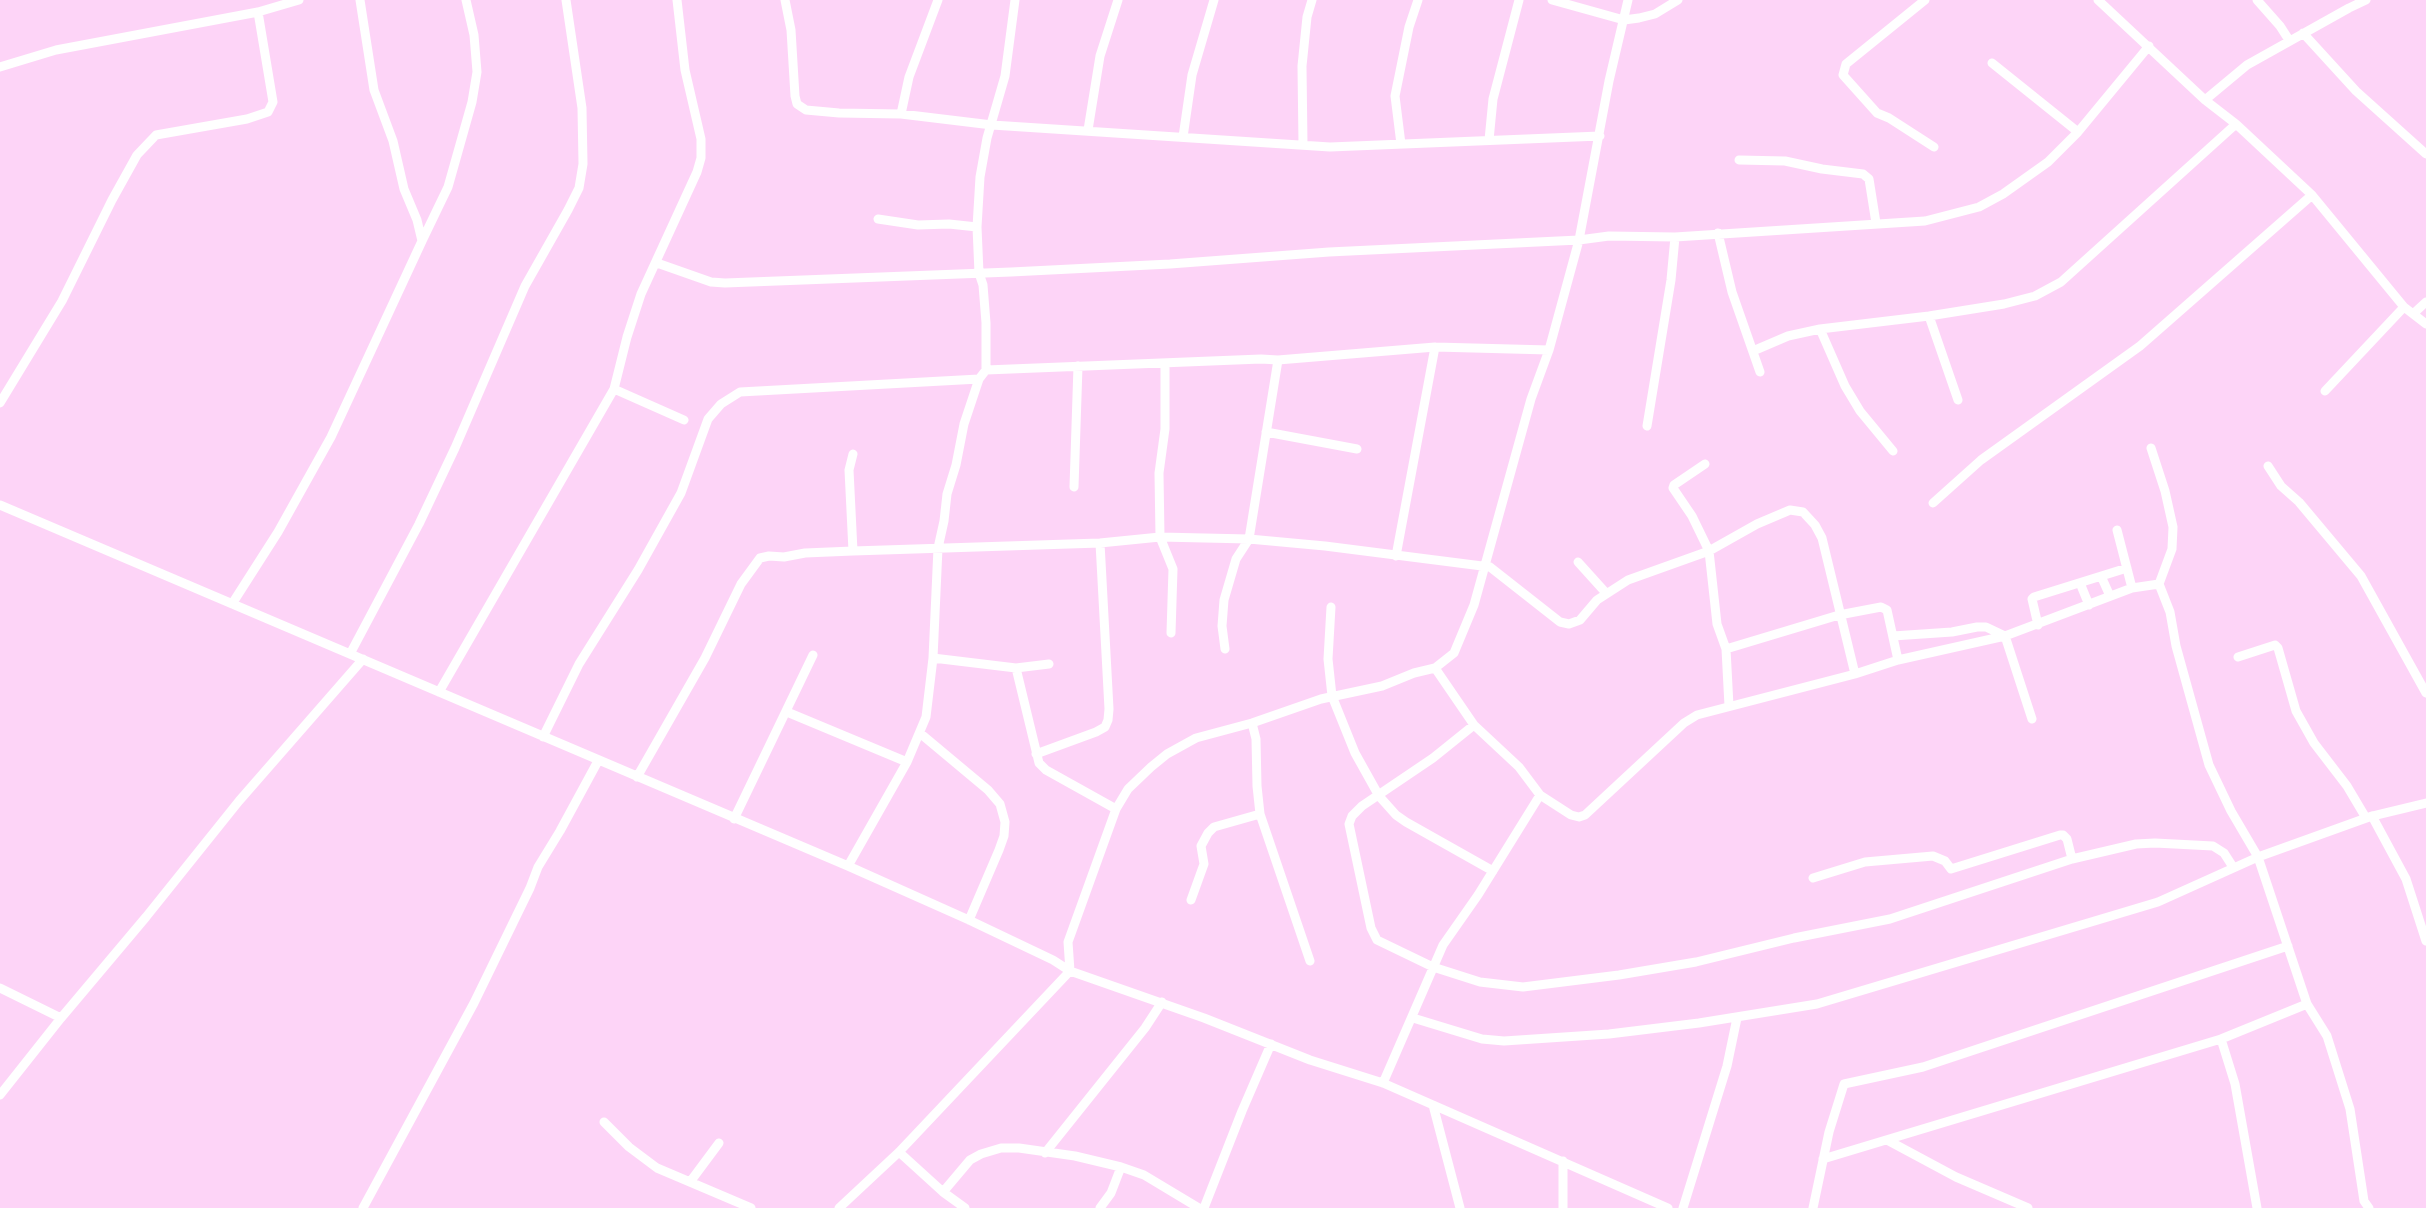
<!DOCTYPE html>
<style>
body{margin:0}
canvas{display:block;background:#fdd4f7}
</style>
<canvas width="2426" height="1208"></canvas>
<script>
const context = document.querySelector('canvas').getContext('2d');
context.lineJoin = 'round';
function poly(rows) {
  const path = new Path2D();
  for (const r of rows) {
    path.moveTo(r[0], r[1]);
    for (let i = 2; i < r.length; i += 2) path.lineTo(r[i], r[i + 1]);
  }
  return path;
}
function stroke(path, color, width, dash) {
  context.strokeStyle = color;
  context.lineWidth = width;
  context.lineCap = dash ? 'butt' : 'round';
  context.setLineDash(dash || []);
  context.stroke(path);
}
const minor = poly([
 [785,0,791,30,795,96,797,104,806,110,839,113,901,114,992,125,1330,147,1600,136],
 [1552,0,1624,20,1639,18,1655,14,1678,0],
 [1925,0,1846,64,1843,75,1877,113,1889,118,1934,147],
 [2098,0,2205,100,2236,124,2312,195,2404,307,2426,324],
 [2257,0,2280,26,2289,40],
 [2303,33,2356,91,2426,154],
 [1992,63,2078,132],
 [0,67,56,50,258,12,299,0],
 [2205,100,2247,65,2349,8,2366,0],
 [901,114,909,77,938,0],
 [1088,130,1100,56,1118,0],
 [1183,137,1192,75,1214,0],
 [1489,140,1493,99,1519,0],
 [1401,144,1395,96,1409,27,1418,0],
 [1303,145,1302,66,1307,17,1312,0],
 [1739,160,1785,161,1822,169,1863,174,1869,179,1876,223],
 [878,219,918,225,949,224,977,227],
 [1718,233,1732,292,1760,372],
 [422,241,448,187,472,102,477,72,474,35,466,0],
 [657,263,711,282,725,283,1011,272,1170,264,1329,252,1579,240,1609,236,1675,237,1925,221,1979,207,2003,194,2048,162,2078,132,2149,46],
 [2413,314,2426,302],
 [1929,316,1958,400],
 [1820,329,1845,386,1860,411,1893,451],
 [1753,351,1788,336,1820,329,1929,316,2004,304,2035,296,2061,282,2236,124],
 [1165,363,1165,429,1159,473,1160,537,1173,569,1171,633],
 [986,370,986,323,983,285,979,273,977,227,980,177,987,138,1005,76,1015,0],
 [614,389,684,420],
 [2325,391,2404,307],
 [0,403,62,301,112,200,137,155,156,135,247,119,268,112,273,102,258,12],
 [1647,426,1671,280,1675,237],
 [1266,432,1357,449],
 [2151,448,2165,491,2173,527,2172,549,2159,584],
 [1705,464,1674,485,1673,488,1692,516,1709,551,1717,624,1726,649,1729,706],
 [2268,466,2281,486,2299,502,2361,576,2426,693],
 [1074,487,1078,366],
 [1933,503,1981,460,2140,346,2312,195],
 [0,505,848,866,969,920,1053,960,1070,971,1204,1018,1310,1060,1383,1083,1668,1208],
 [2117,530,2132,588],
 [853,551,849,470,853,454],
 [1396,556,1435,347],
 [1578,562,1606,593],
 [2101,576,2110,596],
 [2080,583,2089,605],
 [232,604,278,532,331,437,422,241,417,220,404,189,393,141,374,90,360,0],
 [1331,607,1328,659,1332,696,1355,753,1379,796,1396,815,1406,822,1493,871],
 [2038,625,2032,599,2034,597,2127,568],
 [1893,636,1952,632,1977,627,1986,627,2005,636,2032,719],
 [1225,649,1222,626,1224,600,1236,559,1249,539,1278,360],
 [1726,649,1839,615,1881,607,1887,610,1898,660],
 [350,654,419,524,455,448,525,286,568,210,579,188,583,164,582,108,566,0],
 [2238,657,2275,645,2278,648,2296,711,2314,743,2347,786,2366,818],
 [933,658,1016,668,1049,664],
 [1016,668,1039,763,1046,770,1116,809],
 [1435,668,1474,725,1519,767,1540,795,1571,815,1579,817,1585,815,1684,723,1697,715,1855,674,1898,660,2005,636,2132,588,2159,584,2170,612,2176,646,2209,765,2231,811,2258,857,2307,1004,2327,1036,2350,1109,2364,1201,2369,1208],
 [439,692,614,389,627,337,641,294,697,172,701,158,701,139,685,70,677,0],
 [787,712,907,762],
 [1252,723,1256,739,1257,786,1260,814,1310,961],
 [1474,725,1433,758,1362,806,1352,816,1349,824,1371,928,1377,940,1433,967,1480,982,1523,987,1619,975,1696,962,1794,938,1890,919,2072,859,2136,844,2155,843,2213,846,2224,853,2233,867],
 [921,734,988,790,1000,804,1005,822,1004,836,999,850,969,920],
 [543,737,579,664,638,570,681,493,708,419,721,404,740,392,979,379,986,370,1261,359,1278,360,1435,347,1549,350],
 [1036,754,1096,732,1105,727,1108,720,1109,709,1100,543],
 [637,777,705,658,741,584,760,558,769,556,784,557,805,553,853,551,1100,543,1160,537,1249,539,1325,546,1490,567,1560,622,1569,624,1580,620,1597,600,1628,580,1709,551,1757,524,1790,510,1803,512,1815,525,1822,538,1855,674],
 [2372,816,2406,879,2426,941],
 [734,819,813,655],
 [848,866,907,762,926,717,933,658,938,548,944,521,947,494,956,465,964,424,979,379],
 [1813,878,1865,862,1933,856,1945,861,1951,869,2060,835,2063,835,2067,839,2072,859],
 [1191,900,1204,864,1201,846,1208,833,1214,827,1260,814],
 [0,988,61,1018,146,917,239,801,363,659],
 [1413,1018,1482,1039,1504,1041,1609,1034,1699,1023,1817,1004,2158,902,2258,857,2372,816,2426,803],
 [2221,1039,2235,1084,2257,1208],
 [1383,1083,1443,945,1478,895,1540,795],
 [0,1095,61,1018],
 [1433,1105,1460,1208],
 [604,1122,629,1147,657,1168,751,1208],
 [1887,1140,1956,1177,2028,1208],
 [899,1152,943,1192,965,1208],
 [1045,1153,1145,1028,1162,1002],
 [1823,1159,2221,1039,2307,1004],
 [1563,1161,1563,1208],
 [690,1182,719,1143],
 [943,1192,970,1160,981,1154,1001,1148,1019,1148,1075,1156,1121,1167,1144,1175,1199,1208],
 [363,1208,474,1003,530,888,538,867,560,831,598,761],
 [839,1208,899,1152,1070,971,1068,942,1116,809,1128,789,1151,767,1167,754,1196,738,1252,723,1321,699,1382,686,1414,673,1435,668,1454,653,1474,605,1531,399,1549,350,1579,240,1609,81,1628,0],
 [1100,1208,1111,1193,1121,1167],
 [1204,1208,1242,1111,1271,1044],
 [1683,1208,1727,1066,1737,1018],
 [1813,1208,1829,1132,1844,1084,1923,1067,2288,946]
]);
stroke(minor, '#fff', 9);
</script>
